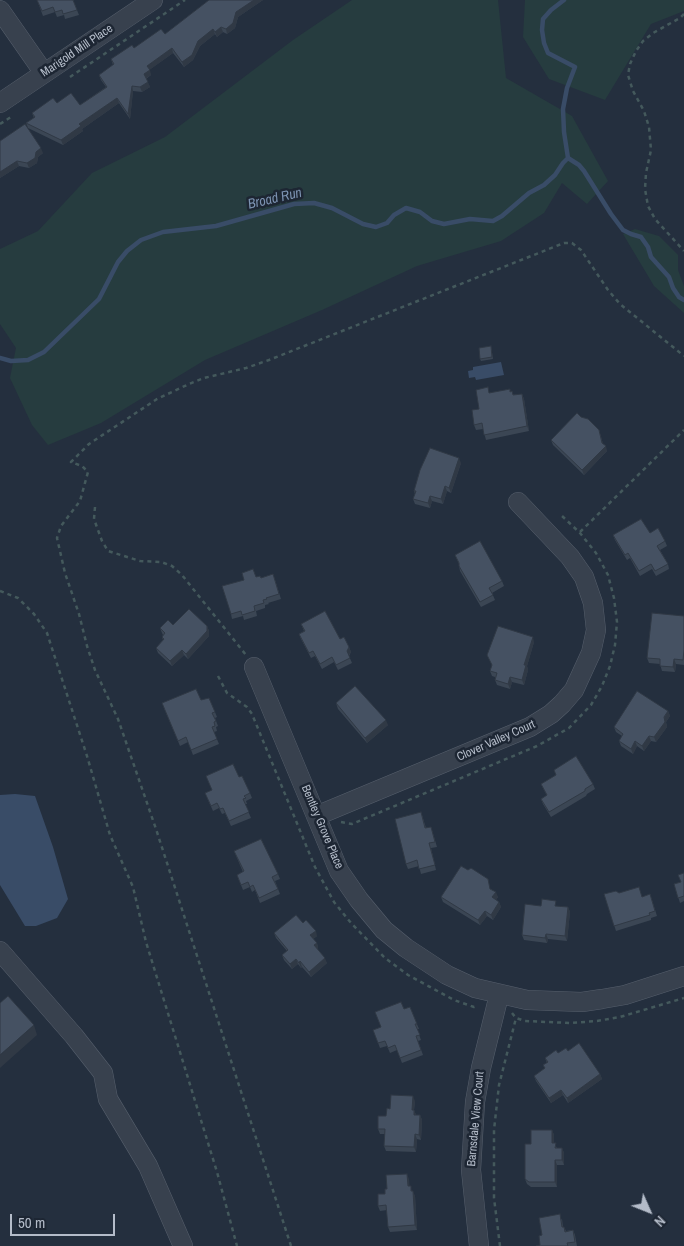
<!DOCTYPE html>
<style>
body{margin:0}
#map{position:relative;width:684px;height:1246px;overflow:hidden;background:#242f3e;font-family:"Archivo Narrow",sans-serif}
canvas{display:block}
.north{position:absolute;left:624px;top:1186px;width:50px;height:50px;-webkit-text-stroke:4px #1d2633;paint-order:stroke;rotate:134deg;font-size:14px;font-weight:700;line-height:20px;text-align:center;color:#b4bcc9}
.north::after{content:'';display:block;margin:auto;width:18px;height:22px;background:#b4bcc9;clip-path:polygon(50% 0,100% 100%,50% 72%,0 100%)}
.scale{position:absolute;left:10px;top:1214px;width:105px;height:22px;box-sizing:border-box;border:2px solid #b4bcc9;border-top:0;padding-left:6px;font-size:15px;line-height:18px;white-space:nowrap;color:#b4bcc9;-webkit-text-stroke:4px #1d2633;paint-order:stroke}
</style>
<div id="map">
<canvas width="684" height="1246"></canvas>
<div class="north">N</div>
<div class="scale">50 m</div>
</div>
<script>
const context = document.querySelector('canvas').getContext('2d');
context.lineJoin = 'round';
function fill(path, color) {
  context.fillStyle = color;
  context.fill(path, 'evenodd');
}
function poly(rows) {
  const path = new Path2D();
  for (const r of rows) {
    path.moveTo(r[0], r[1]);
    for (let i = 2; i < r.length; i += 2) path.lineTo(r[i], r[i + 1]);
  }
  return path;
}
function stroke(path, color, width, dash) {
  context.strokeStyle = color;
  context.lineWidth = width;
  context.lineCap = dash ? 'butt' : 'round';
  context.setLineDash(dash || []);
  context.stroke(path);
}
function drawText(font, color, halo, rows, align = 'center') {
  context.font = font + ' "Archivo Narrow",sans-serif';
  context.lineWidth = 5;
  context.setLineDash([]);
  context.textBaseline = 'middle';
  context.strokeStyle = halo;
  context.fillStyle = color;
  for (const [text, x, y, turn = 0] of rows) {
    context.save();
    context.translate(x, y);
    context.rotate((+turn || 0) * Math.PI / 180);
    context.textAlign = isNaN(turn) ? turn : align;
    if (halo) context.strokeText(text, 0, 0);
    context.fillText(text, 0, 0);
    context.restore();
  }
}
const green = poly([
 [352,0,498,0,506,78,572,116,608,181,587,204,562,183,544,213,501,241,417,266,322,310,205,360,101,423,48,445,32,425,10,378,16,348,0,324,0,249,38,231,92,173,165,137,293,40],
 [525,0,684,0,684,11,651,24,605,100,549,79,523,37],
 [635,229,659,236,678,255,678,270,684,286,684,313,654,286,623,234]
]);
const water = poly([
 [501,362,504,375,476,380,475,377,469,378,468,371,473,370,473,367],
 [15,794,35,796,53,847,68,899,57,918,36,926,25,926,0,885,0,795]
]);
const stream = poly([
 [564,0,551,10,543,19,542,30,544,43,548,53,575,67,567,88,563,109,564,132,568,158],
 [568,158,579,165,584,171,611,214,623,230,631,234,641,237,648,247,651,257,669,277,673,288,679,297,684,300],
 [0,358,11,361,28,360,44,352,99,299,118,262,127,251,141,240,163,232,216,226,294,204,314,203,332,208,363,224,376,227,387,223,394,215,406,208,420,212,432,221,444,224,470,219,493,221,502,216,529,193,544,185,555,175,563,163,568,158]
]);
const path = poly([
 [684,14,680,18,653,33,643,41,636,51,630,64,628,75,633,91,644,111,649,127,651,150,646,173,645,189,648,206,655,219,684,251],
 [70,77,185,0],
 [0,124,11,117],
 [95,507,94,519,102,541,108,551,140,561,161,562,172,566,182,575,246,655],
 [580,532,684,430],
 [0,591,18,598,34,614,47,633,87,756,110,835,133,887,146,942,217,1172,237,1246],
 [218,676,227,693,247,707,252,714,315,867,334,902,351,923,385,958,408,975,454,1000,474,1007,477,1006],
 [341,822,352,824,537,746,569,728,591,705,602,686,610,666,615,645,617,622,614,598,608,575,596,553,580,533,561,515],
 [512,1013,516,1018,525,1021,570,1023,597,1021,620,1017,684,998],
 [291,1246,156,829,118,719,95,670,87,646,79,614,65,573,57,538,61,526,80,501,88,472,82,466,71,462,89,444,157,399,189,384,204,378,246,368,269,360,564,243,572,243,581,250,608,290,620,304,684,356],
 [500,1246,494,1198,494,1130,499,1085,516,1018]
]);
const minor = poly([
 [0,10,44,73],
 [0,103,153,0],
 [254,667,339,871,359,900,384,930,406,948,447,975,475,988,527,1000,582,1002,602,999,625,995,684,976],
 [316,816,530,727,551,714,562,704,574,690,591,653,596,630,593,603,584,577,570,557,518,502],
 [0,951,74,1036,103,1073,108,1099,148,1166,183,1246],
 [479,1246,471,1170,475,1102,481,1068,499,995]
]);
const wall = poly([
 [37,0,73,0,79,15,65,19,64,15,57,17,55,12,43,16],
 [209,0,263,0,238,17,235,28,227,34,223,32,217,37,215,34,200,46,193,60,184,67,173,53,149,70,151,75,146,79,150,87,142,92,133,91,130,119,119,103,82,129,83,131,63,145,28,128,26,123,34,118,32,113,57,103,80,105,106,87,101,80,99,75,113,65,111,59,165,34],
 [0,141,43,153,38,157,37,163,29,168,19,166,0,178],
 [491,346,493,359,481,361,480,359],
 [511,391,514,395,522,394,524,399,529,431,486,440,483,429,476,430,474,425,479,409,490,393],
 [581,417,599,430,603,444,607,451,584,475,553,445,551,440],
 [461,463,451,493,447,491,443,504,432,501,430,508,415,504,413,499,415,494,414,491],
 [650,533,665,541,667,546,660,550,668,564,669,569,656,576,652,569,640,576,630,558,627,560,615,540,613,535],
 [455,555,502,581,504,586,492,593,495,600,481,607,460,571,459,566,459,564],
 [273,574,281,599,268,603,269,604,265,605,265,608,256,611,257,616,244,620,243,616,232,619,231,614,256,577,261,578],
 [684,616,684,665,676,664,675,672,662,671,660,664,649,663,647,658],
 [301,624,340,639,349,647,351,652,349,656,352,663,338,670,334,662,322,669,315,656,311,658,301,639,299,634,304,631],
 [173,625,207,626,209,631,209,636,188,659,184,655,172,666,158,653,156,648,163,640,162,637,163,635,162,633,160,628],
 [534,642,527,666,528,670,524,685,512,682,510,689,497,685,495,680,495,677,492,676,490,671,492,665,487,655],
 [201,700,215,712,217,717,215,718,218,726,216,727,217,731,214,732,219,744,193,755,188,742,180,746,164,708],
 [336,703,388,725,367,743,338,709],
 [668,711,670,716,666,722,667,727,656,742,651,741,644,751,637,746,633,754,621,746,619,741,622,736,616,732,614,727],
 [554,770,593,784,595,789,587,794,586,796,551,817,543,804,541,799,547,796,541,784,556,775],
 [206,776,239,777,250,793,252,798,246,801,247,804,245,804,251,818,231,826,225,813,222,814,219,808,213,811,205,793,212,790],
 [421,812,426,828,431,827,437,847,431,848,436,870,421,874,419,866,408,869,406,864],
 [234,851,278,874,280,879,275,881,280,894,260,903,255,890,252,892,250,887,243,890,237,875,243,872],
 [684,873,684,901,680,903,674,884,681,882],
 [491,889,498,897,496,900,499,902,501,907,493,920,487,916,480,925,443,902,441,897],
 [619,893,642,897,650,894,657,916,651,918,651,920,616,931,604,894],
 [541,906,568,907,570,912,567,941,548,939,547,943,524,940,522,935],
 [303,923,317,936,313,939,317,943,318,948,317,949,327,963,311,977,302,967,301,968,298,964,292,969,284,960,282,955,287,951,276,938,274,933],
 [410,1007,419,1029,417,1029,421,1040,418,1041,423,1055,402,1063,397,1050,390,1053,387,1046,380,1048,375,1035,381,1027,404,1009],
 [568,1051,600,1074,602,1079,568,1103,563,1095,551,1103,536,1081,534,1076,545,1069,543,1065,547,1063,545,1058],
 [415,1101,414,1110,416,1115,420,1115,422,1120,421,1140,417,1139,416,1152,386,1151,384,1146,385,1134,380,1134,378,1129,390,1109],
 [552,1130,554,1135,554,1143,557,1148,562,1148,564,1153,564,1165,557,1165,557,1187,531,1187,527,1184,525,1179,531,1144],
 [409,1179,409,1186,415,1196,417,1230,390,1232,388,1227,387,1210,380,1211,378,1206,385,1194,387,1189],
 [562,1219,563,1227,564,1227,566,1231,573,1230,575,1235,577,1246,536,1246,540,1245,542,1235]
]);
const shadedWall = poly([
 [254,0,263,0,238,17,235,28,227,34,226,29,236,12],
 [221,27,223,32,217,37,215,32],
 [213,29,215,34,200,46,193,60,184,67,182,62,198,41],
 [172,48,173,53,148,71,147,66],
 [150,70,151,75,145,79,144,74],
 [148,82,150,87,142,92,140,87],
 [132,86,133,91,130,119,128,114],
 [117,98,119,103,82,129,83,131,63,145,61,140,79,124],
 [41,148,43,153,38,157,37,163,29,168,27,163,36,152],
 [17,161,19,166,0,178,0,172],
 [522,394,524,399,529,431,527,426],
 [599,430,604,448,606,446,607,451,584,475,582,470,602,443],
 [459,458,461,463,451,493,449,488],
 [445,486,447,491,443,504,441,499],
 [430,496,432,501,430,508,428,503],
 [207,626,209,631,209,636,188,659,186,654],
 [533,637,534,642,527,666,528,670,524,685,522,680,524,665],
 [349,647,351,652,348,656,347,651],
 [182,650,184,655,172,666,170,661],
 [674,659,676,664,675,672,673,667],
 [510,677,512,682,510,689,508,684],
 [668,711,670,716,666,722,667,727,656,742,654,737],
 [386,720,388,725,367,743,365,738],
 [649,736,651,741,644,751,642,746],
 [635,741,637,746,633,754,631,749],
 [496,892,498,897,494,903,492,897],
 [499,902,501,907,493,920,491,915],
 [568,907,570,912,567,941,565,936],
 [485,911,487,916,480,925,478,920],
 [316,931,317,936,312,940,310,935],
 [546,934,548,939,547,943,545,938],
 [317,943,318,948,316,950,314,945],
 [325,958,327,963,311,977,309,972],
 [296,959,298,964,292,969,290,964],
 [300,961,302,967,301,968,299,963],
 [34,1025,37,1035,0,1068,0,1055],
 [600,1074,602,1079,568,1103,567,1098],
 [561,1090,563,1095,551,1103,549,1098],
 [413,1096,415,1101,414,1110,416,1115,416,1120,412,1110],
 [420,1115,422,1120,421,1140,419,1135],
 [552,1130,554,1135,554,1148,552,1143],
 [415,1134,417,1139,416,1152,414,1147],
 [562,1148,564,1153,564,1165,562,1160],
 [555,1160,557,1165,557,1187,555,1182],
 [407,1174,409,1179,410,1191,408,1186],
 [413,1191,415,1196,417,1230,415,1225]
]);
const building = poly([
 [37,0,73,0,77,10,63,14,62,10,55,12,53,7,42,11,37,0],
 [209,0,254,0,236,12,233,23,226,29,221,27,215,32,213,29,198,41,192,55,182,62,172,48,147,66,150,70,144,74,148,82,140,87,132,86,128,114,117,98,79,124,81,126,61,140,26,123,35,117,32,113,53,98,57,103,71,93,80,105,107,87,99,75,114,64,111,59,132,45,134,48,161,29,165,34,209,0],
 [25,124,41,148,36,152,35,158,27,163,17,161,0,172,0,141,25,124],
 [491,346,492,357,480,359,479,348,491,346],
 [488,387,489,393,510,389,510,392,512,391,513,395,522,394,527,426,484,435,482,423,474,425,472,410,479,409,476,390,488,387],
 [577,413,581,417,588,419,599,430,602,443,606,446,582,470,551,440,577,413],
 [430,448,459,458,449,488,445,486,441,499,430,496,428,503,413,499,416,491,414,491,420,470,430,448],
 [641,519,650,533,658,528,665,541,657,546,668,564,655,571,651,564,639,571,628,553,625,555,613,535,641,519],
 [480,541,502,581,489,588,493,595,480,602,459,566,459,563,455,555,480,541],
 [253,569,256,577,260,576,261,578,273,574,279,594,266,598,267,599,263,600,264,603,254,606,255,611,242,615,241,611,231,614,222,586,244,580,242,573,253,569],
 [189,609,207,626,207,631,186,654,182,650,170,661,156,648,164,639,162,637,165,633,160,628,168,620,173,625,189,609],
 [325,611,340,639,344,637,349,647,347,651,350,658,336,665,332,657,320,664,313,651,309,653,299,634,305,631,301,624,325,611],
 [652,613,684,616,684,650,683,660,674,659,673,667,660,666,660,659,647,658,652,613],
 [498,626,533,637,524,665,526,665,522,680,510,677,508,684,495,680,497,673,490,671,492,665,487,655,498,626],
 [355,686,386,720,365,738,336,703,355,686],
 [196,689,201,700,209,698,215,712,212,713,216,721,214,722,215,726,212,727,217,739,191,750,186,737,178,741,162,703,196,689],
 [637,691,668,711,664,717,665,722,654,737,649,736,642,746,635,741,631,749,619,741,623,734,614,727,637,691],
 [576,756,593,784,585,789,585,791,549,812,541,799,547,795,541,784,556,775,554,770,576,756],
 [233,764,239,777,242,776,250,793,244,796,246,798,243,799,249,812,229,821,223,808,220,809,217,803,211,806,205,793,212,790,206,776,233,764],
 [421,812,425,828,431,827,435,842,429,843,435,865,419,869,417,860,406,864,395,819,421,812],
 [261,839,278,874,272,877,278,889,259,898,253,885,250,887,248,882,241,885,237,875,244,871,234,851,261,839],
 [461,866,468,870,471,868,488,879,490,889,496,892,492,897,499,902,491,915,485,911,478,920,441,897,461,866],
 [684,873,684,896,678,898,674,884,681,882,678,875,684,873],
 [639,887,642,897,650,894,655,911,649,913,650,915,614,926,604,894,616,891,619,893,639,887],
 [542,899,556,901,555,906,568,907,565,936,546,934,545,938,522,935,525,904,541,906,542,899],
 [296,915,303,923,306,920,316,931,310,935,317,943,314,945,325,958,309,972,300,961,299,963,296,959,290,964,282,955,288,950,274,933,296,915],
 [8,996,34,1025,0,1055,0,1003,8,996],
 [401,1002,404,1009,410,1007,417,1024,415,1024,420,1035,416,1036,421,1050,400,1058,395,1045,388,1048,385,1041,378,1043,373,1030,381,1027,375,1012,401,1002],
 [579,1043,600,1074,567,1098,561,1090,549,1098,534,1076,545,1068,543,1065,548,1062,545,1058,556,1050,558,1053,566,1048,568,1051,579,1043],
 [391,1095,413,1096,412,1110,414,1110,414,1115,420,1115,419,1135,415,1134,414,1147,384,1146,385,1129,378,1129,378,1116,386,1116,387,1108,390,1109,391,1095],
 [531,1130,552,1130,552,1143,556,1143,555,1148,562,1148,562,1160,555,1160,555,1182,529,1182,525,1179,525,1144,531,1144,531,1130],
 [407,1174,408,1186,411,1186,411,1191,413,1191,415,1225,388,1227,386,1205,378,1206,378,1194,385,1194,385,1189,387,1189,386,1175,407,1174],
 [560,1214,562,1227,564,1227,565,1232,573,1230,575,1242,567,1243,568,1246,536,1246,540,1245,539,1236,542,1235,539,1218,560,1214]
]);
const streetNames = [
 ["Marigold Mill Place",77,51,-34],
 ["Clover Valley Court",496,741,-24],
 ["Bentley Grove Place",322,827,67],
 ["Barnsdale View Court",476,1119,-85]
];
const waterNames = [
 ["Broad Run",275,199,-13]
];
fill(green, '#263c3f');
fill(water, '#394c67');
stroke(stream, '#394c67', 4.5);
stroke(minor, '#565f6c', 20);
stroke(path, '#44595c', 2.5, [4, 4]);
stroke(minor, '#38414e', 19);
fill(wall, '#3b4654');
fill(shadedWall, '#303945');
fill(building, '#455162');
stroke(building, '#303945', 1);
drawText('12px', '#b4bcc9', '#1d2633', streetNames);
drawText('italic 14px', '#7c92b1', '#1d2633', waterNames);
</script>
